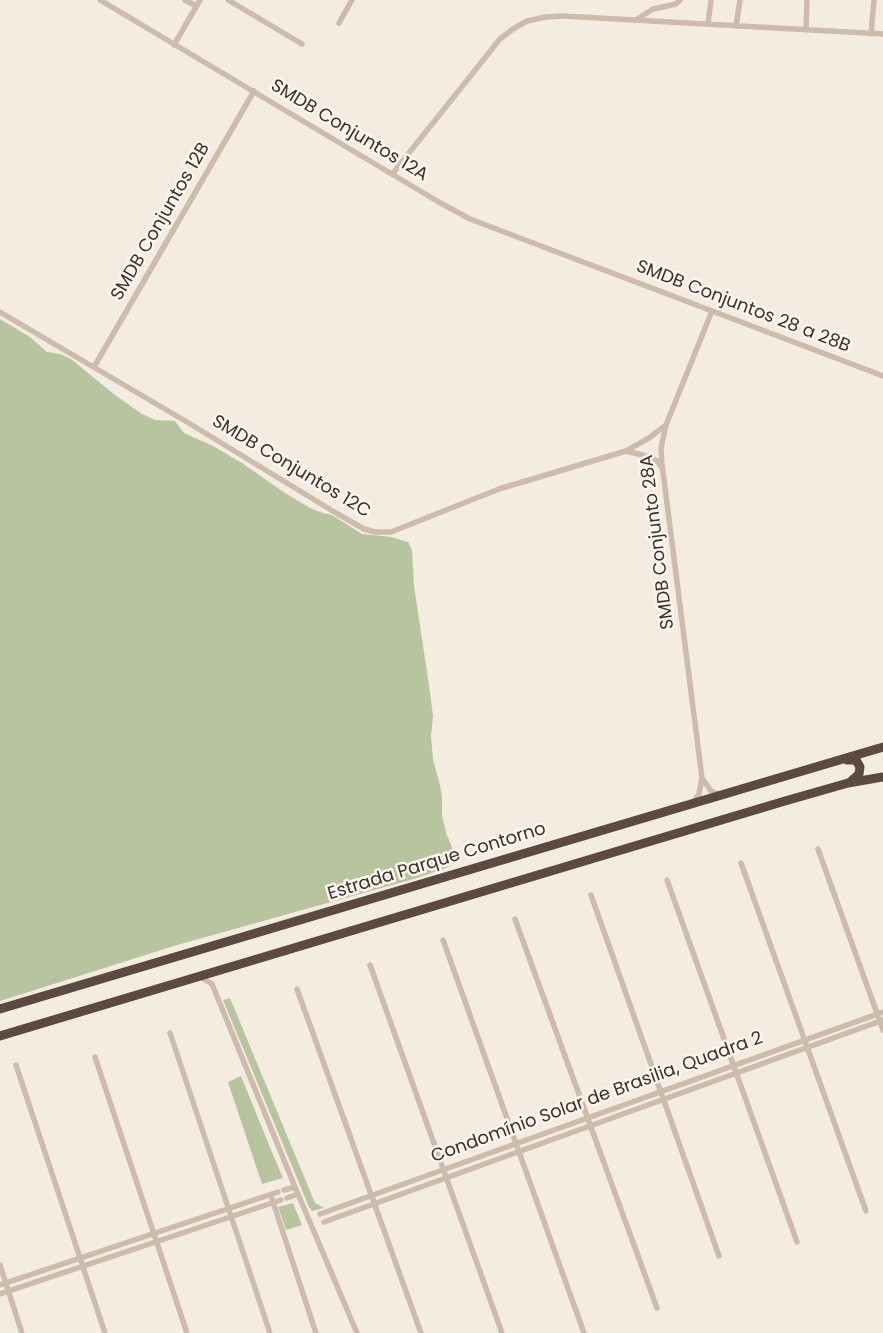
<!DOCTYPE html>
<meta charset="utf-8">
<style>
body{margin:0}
canvas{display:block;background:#f4ebe1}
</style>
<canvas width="883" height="1333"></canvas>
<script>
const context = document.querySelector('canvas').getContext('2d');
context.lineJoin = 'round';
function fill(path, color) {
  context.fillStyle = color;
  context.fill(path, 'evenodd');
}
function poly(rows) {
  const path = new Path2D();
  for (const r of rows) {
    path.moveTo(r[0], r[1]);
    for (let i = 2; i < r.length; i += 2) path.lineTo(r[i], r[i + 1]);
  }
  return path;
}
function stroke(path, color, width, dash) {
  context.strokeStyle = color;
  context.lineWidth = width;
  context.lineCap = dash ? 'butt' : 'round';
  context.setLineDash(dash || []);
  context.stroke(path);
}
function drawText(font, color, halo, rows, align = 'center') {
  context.font = font + ' Poppins,sans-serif';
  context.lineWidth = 5;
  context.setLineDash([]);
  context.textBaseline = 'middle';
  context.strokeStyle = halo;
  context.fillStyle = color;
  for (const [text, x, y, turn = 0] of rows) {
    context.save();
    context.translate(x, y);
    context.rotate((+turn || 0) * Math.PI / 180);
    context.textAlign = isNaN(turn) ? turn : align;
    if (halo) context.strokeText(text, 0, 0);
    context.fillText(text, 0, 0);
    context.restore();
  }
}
const green = poly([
 [0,319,30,337,47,352,60,354,71,359,115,395,142,414,155,420,175,421,184,433,213,446,242,463,285,493,310,508,323,513,332,515,362,534,391,537,408,542,412,550,414,586,430,692,433,716,431,736,433,760,440,785,442,797,442,815,446,833,456,857,453,864,446,868,417,878,177,945,0,1001],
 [230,998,315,1203,324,1208,312,1211,309,1207,223,1000],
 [241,1076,274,1157,283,1178,262,1184,228,1082],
 [293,1203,302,1225,286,1230,278,1207]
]);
const minor = poly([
 [100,0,437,201,470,219,883,376],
 [185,0,196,6],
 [228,0,302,44],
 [636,20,653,9,676,4,680,0],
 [339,23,352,0],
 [708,24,711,0],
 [736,26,740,0],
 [806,30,807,0],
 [871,34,874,0],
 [174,45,200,0],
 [393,173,500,39,513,29,527,21,546,17,563,16,883,34],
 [0,312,187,422,336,513,364,529,375,532,391,532,499,489,626,451,649,438,666,425],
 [94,367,254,91],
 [626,451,650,457,657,461,662,468],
 [702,778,711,791,720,795],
 [693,803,699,794,702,778,662,464,661,448,666,425,712,311],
 [818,849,883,1030],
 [741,863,866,1211],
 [667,880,797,1242],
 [591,895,719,1256],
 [515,919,657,1308],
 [443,940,584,1333],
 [370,965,502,1333],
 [199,976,212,984,295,1187,357,1333],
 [297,989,421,1333],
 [170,1033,270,1333],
 [95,1057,187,1333],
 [16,1065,105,1333],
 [284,1190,295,1187],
 [287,1198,298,1194],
 [272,1199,316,1333],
 [320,1214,883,1012],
 [324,1222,883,1020],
 [0,1265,22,1333],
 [0,1285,278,1192],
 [0,1294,281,1200]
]);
const highway = poly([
 [847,760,856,760,860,767,859,774,850,782],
 [0,1009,883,747],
 [0,1036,785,801,848,783,883,777]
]);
const streetNames = [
 ["SMDB Conjuntos 12A",349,131,31],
 ["SMDB Conjuntos 12B",161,222,-60],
 ["SMDB Conjuntos 28 a 28B",743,307,21],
 ["SMDB Conjuntos 12C",291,467,31],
 ["SMDB Conjunto 28A",658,542,-97],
 ["Estrada Parque Contorno",437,862,-17],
 ["Condomínio Solar de Brasilia, Quadra 2",597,1098,-20]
];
fill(green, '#b8c4a0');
stroke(minor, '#cdbbac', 5.5);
stroke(highway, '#5c4a42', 9);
drawText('18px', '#3b302b', '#fbf5ee', streetNames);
</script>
